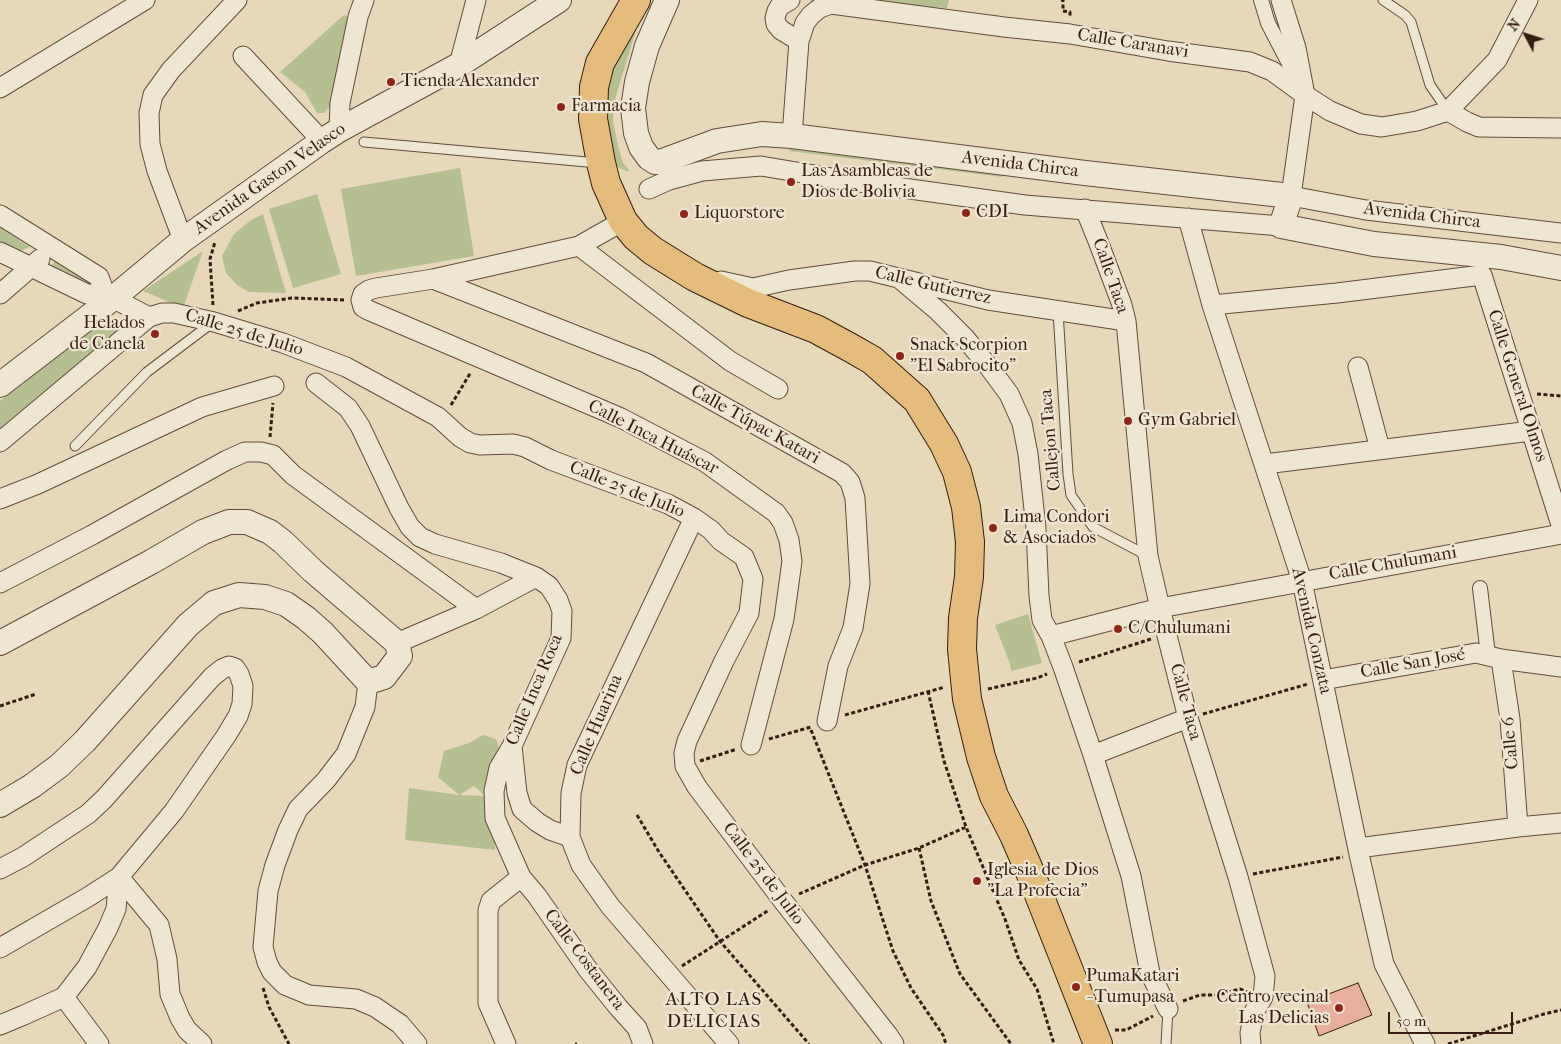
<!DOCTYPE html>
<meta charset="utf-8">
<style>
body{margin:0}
#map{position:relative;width:1561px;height:1044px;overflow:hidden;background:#e7d8ba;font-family:"IM FELL French Canon",serif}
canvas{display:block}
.north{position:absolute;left:1501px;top:10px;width:50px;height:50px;-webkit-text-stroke:4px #efe6d2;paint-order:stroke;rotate:310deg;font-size:14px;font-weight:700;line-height:20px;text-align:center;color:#371c11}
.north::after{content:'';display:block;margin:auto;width:18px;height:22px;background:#371c11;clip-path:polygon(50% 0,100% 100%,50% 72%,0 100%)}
.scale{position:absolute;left:1388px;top:1012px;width:125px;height:22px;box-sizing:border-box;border:2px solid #371c11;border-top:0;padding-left:6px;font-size:15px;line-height:18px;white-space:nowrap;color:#371c11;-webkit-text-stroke:4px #efe6d2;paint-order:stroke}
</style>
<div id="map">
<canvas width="1561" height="1044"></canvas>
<div class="north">N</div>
<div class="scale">50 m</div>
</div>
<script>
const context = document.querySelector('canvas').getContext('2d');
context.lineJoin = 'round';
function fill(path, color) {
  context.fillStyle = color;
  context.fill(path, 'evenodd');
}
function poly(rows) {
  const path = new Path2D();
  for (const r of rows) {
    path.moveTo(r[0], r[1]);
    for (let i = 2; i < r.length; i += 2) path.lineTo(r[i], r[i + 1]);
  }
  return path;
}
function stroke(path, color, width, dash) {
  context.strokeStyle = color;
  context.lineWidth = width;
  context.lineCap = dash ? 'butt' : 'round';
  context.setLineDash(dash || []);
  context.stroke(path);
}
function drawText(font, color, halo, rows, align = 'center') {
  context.font = font + ' "IM FELL French Canon",serif';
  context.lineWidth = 4.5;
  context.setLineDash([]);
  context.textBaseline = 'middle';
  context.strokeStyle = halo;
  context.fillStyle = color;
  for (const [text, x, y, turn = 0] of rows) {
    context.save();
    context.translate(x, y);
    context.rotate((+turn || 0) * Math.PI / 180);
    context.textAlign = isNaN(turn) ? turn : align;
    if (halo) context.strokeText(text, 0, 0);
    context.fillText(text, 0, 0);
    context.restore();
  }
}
const green = poly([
 [811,0,949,0,947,8,810,1],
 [642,10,614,103,613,121,618,146,623,163,630,171,626,171,615,166,604,111,607,87,617,59],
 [344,15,351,18,331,105,324,113,317,113,305,92,280,72],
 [790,145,1003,173,1003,177,789,151],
 [460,168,474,256,356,276,341,189],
 [317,194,341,274,293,288,269,209],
 [263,214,286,293,249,292,237,285,226,273,222,256,234,234,251,220],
 [0,227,30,247,20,251,0,243],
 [203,251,183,308,143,291],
 [56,258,97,283,93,285,51,267],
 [105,319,119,320,122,332,0,430,0,401],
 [1028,614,1042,663,1011,671,1010,664,995,625],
 [483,735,496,739,500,750,494,797,495,850,405,840,409,788,459,795,438,777,444,751,469,743],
 [474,786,485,796,461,795,461,794]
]);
const building = poly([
 [1358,983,1372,1015,1319,1036,1307,1002,1358,983]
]);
const path = poly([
 [1061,0,1063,0,1063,11,1070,12,1070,18],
 [213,305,210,259,215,242],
 [238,311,257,303,292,298,345,300],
 [1537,394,1561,396],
 [451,405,471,372],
 [270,437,273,403],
 [1079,662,1151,639],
 [988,689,1037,678,1047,674],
 [928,691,944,761,966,827,1005,919,1019,960,1037,989,1054,1044],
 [0,706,36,694],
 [1203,714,1308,684],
 [845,715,945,687],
 [811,730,865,865,893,951,911,988,943,1035,946,1044],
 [769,739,811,727],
 [700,761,737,749],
 [637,815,659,852,719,940,809,1044],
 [919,848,931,901,960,974,1011,1044],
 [1253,874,1343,857],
 [799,894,865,865,919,848,966,827],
 [682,966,769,910],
 [263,988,269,1007,289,1044],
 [1183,1001,1200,995,1217,995,1240,989,1247,992],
 [1115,1030,1126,1030,1153,1016],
 [575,1044,577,1044],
 [1448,1044,1544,1014,1561,1010]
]);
const service = poly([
 [1383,0,1405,15,1411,22,1430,85,1448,111],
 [364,142,598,163],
 [1058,311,1068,474,1071,495,1093,527,1148,556],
 [75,446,147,372,212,323],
 [1166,1044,1168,1009]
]);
const pedestrian = poly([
 [1261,0,1268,23,1297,79],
 [1480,588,1488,655]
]);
const minor = poly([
 [790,0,780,6,777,11,775,18,776,24,781,30,799,41],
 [1281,0,1296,48,1305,95,1291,196,1366,210,1561,233],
 [243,56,322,141],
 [459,65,476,0],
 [0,88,145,0],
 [1448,111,1467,122,1479,127,1561,128],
 [339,130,340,103,358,17,364,0],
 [792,136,799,41,805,23,811,15,820,8,831,4,1004,27,1070,34,1168,51,1250,62,1272,71,1305,95,1330,111,1361,124,1382,127,1417,121,1448,111,1497,60,1528,0],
 [649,189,669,180,702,171,761,166,838,179,1025,205,1281,226],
 [1085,209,1098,241,1122,305,1126,321,1148,556,1160,608,1188,718,1238,877,1265,976,1263,997,1254,1012,1250,1033,1251,1044],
 [0,215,99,277,105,294],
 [1188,218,1212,305,1302,581,1359,854,1384,964,1425,1044],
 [623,221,579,246,433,279,376,288,369,290,363,294,361,300,363,307,368,310,621,418,705,462,776,513,783,523,789,540,792,561,784,619,751,745],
 [183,240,157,171,150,144,149,113,153,95,171,70,237,0],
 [579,246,730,361,778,389],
 [0,252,87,294,105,294,149,317,162,313,174,313,214,322,283,343,346,367,438,417,460,437,470,443,480,445,513,444,525,447,551,460,668,504,694,518,711,530,721,541,744,557,753,579,749,613,724,661,687,741,684,753,685,766,697,787,783,901,888,1035,894,1044],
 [433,279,646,363,842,473,850,482,855,498,860,584,853,628,838,666,827,721],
 [900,279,938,311,965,338,989,367,1009,394,1022,423,1028,454,1036,528,1039,596,1042,620,1051,636,1063,667,1093,755,1131,876,1150,973,1168,1009],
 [721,281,753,288,789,280,855,271,870,271,988,300,1126,321],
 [0,294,40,259],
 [1212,305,1337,293,1482,275,1561,525],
 [1358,367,1380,449],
 [316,383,348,408,360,426,399,508,410,527,420,537,435,544,501,563,536,577,549,586,558,600,562,611,561,638,512,746,499,768,494,791,495,818,521,877,537,896,589,971,618,1007,637,1028,643,1044],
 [0,442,149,317],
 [1265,464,1531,431],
 [0,499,38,484,202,407,274,386],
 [694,518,577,765,571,793,570,837,581,865,610,906,729,1044],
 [0,583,92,535,227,460,245,452,261,452,273,455,293,475,476,609],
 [1051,636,1160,608,1561,534],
 [397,643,476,609,536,577],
 [1501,659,1510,719,1518,827],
 [1323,680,1476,653,1501,659,1561,667],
 [368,682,365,707,346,754,326,780,298,809,288,830,275,865,268,891,263,947,267,962,272,972,285,985,309,995,356,999,375,1007,400,1024,417,1044],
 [512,746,517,793,522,809,537,822,550,830,570,837],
 [1093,755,1188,718],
 [1358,848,1518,827,1561,823],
 [0,869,23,857,88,814,104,799,212,677,222,669,229,666,235,668,239,674,243,686,242,704,238,716,226,736,174,811,119,877,88,897,0,948],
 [119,877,159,925,167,959,170,994,180,1018,187,1030,202,1044],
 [64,997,99,1044],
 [0,1025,24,1015,64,997,87,967,108,928,116,909,119,877],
 [506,1044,488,1003,488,910,491,901,521,877]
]);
const tertiary = poly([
 [667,0,647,46,637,82,633,108,636,133,641,147,649,158,655,162,660,162,717,141,762,134,792,136,1085,173,1291,196,1281,226,1374,244,1501,257,1561,268],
 [0,385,112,299,183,240,322,141,339,130,459,65,559,0],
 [0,643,151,562,203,532,229,522,247,522,270,532,283,542,313,571,397,643,400,656,384,677,368,682,323,633,306,618,286,604,265,597,239,595,214,603,188,625,85,741,59,766,32,786,0,805]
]);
const trunk = poly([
 [636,0,600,63,594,87,593,119,601,163,606,183,623,221,636,237,653,251,695,277,748,303,816,329,851,348,872,360,917,400,944,444,957,472,966,507,970,542,969,577,963,618,962,649,967,699,981,757,994,796,1014,835,1030,872,1098,1044]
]);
const markers = [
 [391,82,5,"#8f2418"],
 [561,107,5,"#8f2418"],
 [791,182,5,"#8f2418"],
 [966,213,5,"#8f2418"],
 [684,214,5,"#8f2418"],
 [155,334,5,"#8f2418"],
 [900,356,5,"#8f2418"],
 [1128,421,5,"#8f2418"],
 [993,528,5,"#8f2418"],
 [1118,629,5,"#8f2418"],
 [977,881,5,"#8f2418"],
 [1076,987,5,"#8f2418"],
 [1339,1008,5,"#8f2418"]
];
const streetNames = [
 ["Calle Caranavi",1133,44,9],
 ["Avenida Chirca",1020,165,7],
 ["Avenida Gaston Velasco",270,179,-35],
 ["Avenida Chirca",1422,216,7],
 ["Calle Taca",1110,276,71],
 ["Calle Gutierrez",933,286,13],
 ["Calle 25 de Julio",244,333,17],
 ["Calle General Olmos",1517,386,72],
 ["Calle Túpac Katari",755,425,29],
 ["Calle Inca Huáscar",653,438,27],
 ["Callejon Taca",1051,440,-95],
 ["Calle 25 de Julio",627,490,22],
 ["Calle Chulumani",1393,564,-10],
 ["Avenida Conzata",1311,631,77],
 ["Calle San José",1413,664,-10],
 ["Calle Inca Roca",535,690,-67],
 ["Calle Taca",1185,702,75],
 ["Calle Huarina",597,725,-67],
 ["Calle 6",1511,743,-95],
 ["Calle 25 de Julio",763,874,53],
 ["Calle Costanera",584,960,53]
];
const poiNames = [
 ["Tienda Alexander",401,82],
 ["Farmacia",571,107],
 ["Las Asambleas de",801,172],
 ["Dios de Bolivia",801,193],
 ["CDI",976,213],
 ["Liquorstore",694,214],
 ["Helados",145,324,"right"],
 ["de Canela",145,345,"right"],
 ["Snack Scorpion",910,346],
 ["\"El Sabrocito\"",910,367],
 ["Gym Gabriel",1138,421],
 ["Lima Condori",1003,518],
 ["& Asociados",1003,539],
 ["C/Chulumani",1128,629],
 ["Iglesia de Dios",987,871],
 ["\"La Profecia\"",987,892],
 ["PumaKatari",1086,977],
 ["- Tumupasa",1086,998],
 ["Centro vecinal",1329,998,"right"],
 ["Las Delicias",1329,1019,"right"]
];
const neighbourhoodNames = [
 ["ALTO LAS",714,1000],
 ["DELICIAS",714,1022]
];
fill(green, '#b6bf90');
fill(building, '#e6af9f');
stroke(building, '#371c11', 1);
stroke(service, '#634b3b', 11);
stroke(pedestrian, '#634b3b', 16);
stroke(minor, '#634b3b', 21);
stroke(tertiary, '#634b3b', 26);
stroke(trunk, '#371c11', 30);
stroke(path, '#371c11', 3, [4, 2.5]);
stroke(service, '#efe6d2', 9);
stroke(pedestrian, '#efe6d2', 14);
stroke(minor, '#efe6d2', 19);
stroke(tertiary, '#efe6d2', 24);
stroke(trunk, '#e4bc7d', 28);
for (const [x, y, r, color] of markers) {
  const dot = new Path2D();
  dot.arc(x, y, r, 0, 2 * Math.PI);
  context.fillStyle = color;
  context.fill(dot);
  stroke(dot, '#efe6d2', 2);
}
drawText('18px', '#371c11', '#efe6d2', streetNames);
drawText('18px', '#371c11', '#efe6d2', poiNames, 'left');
context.letterSpacing = '1px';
drawText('19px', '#371c11', '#efe6d2', neighbourhoodNames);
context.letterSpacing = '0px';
</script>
